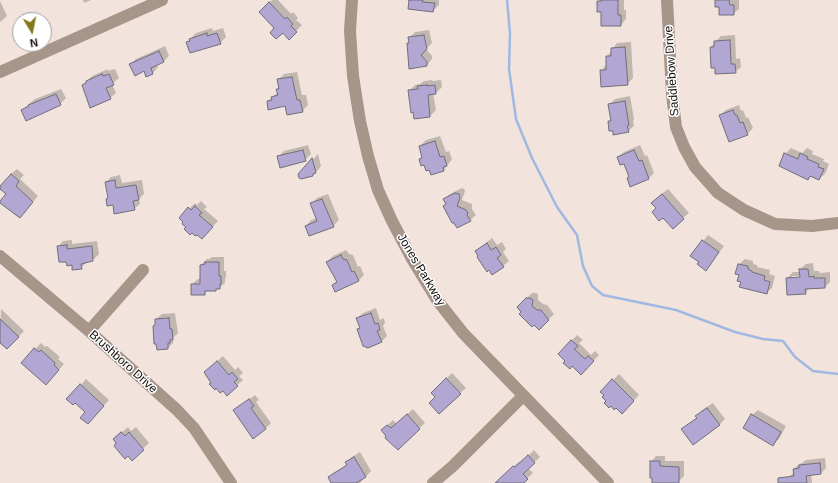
<!DOCTYPE html>
<style>
body{margin:0}
#map{position:relative;width:838px;height:483px;overflow:hidden;background:#f2e4dd;font-family:Helvetica,sans-serif}
canvas{display:block}
.north{position:absolute;left:12px;top:12px;width:40px;height:40px;box-sizing:border-box;background:#fff;border:1px solid #a09e9d;border-radius:50%;rotate:170deg;font-size:11px;font-weight:700;line-height:16px;text-align:center;color:#120d0b}
.north::after{content:'';display:block;margin:auto;width:14px;height:18px;background:#85791d;clip-path:polygon(50% 0,100% 100%,50% 72%,0 100%)}
</style>
<div id="map">
<canvas width="838" height="483"></canvas>
<div class="north">N</div>
</div>
<script>
const context = document.querySelector('canvas').getContext('2d');
context.lineJoin = 'round';
function fill(path, color) {
  context.fillStyle = color;
  context.fill(path, 'evenodd');
}
function poly(rows) {
  const path = new Path2D();
  for (const r of rows) {
    path.moveTo(r[0], r[1]);
    for (let i = 2; i < r.length; i += 2) path.lineTo(r[i], r[i + 1]);
  }
  return path;
}
function stroke(path, color, width, dash) {
  context.strokeStyle = color;
  context.lineWidth = width;
  context.lineCap = dash ? 'butt' : 'round';
  context.setLineDash(dash || []);
  context.stroke(path);
}
function drawText(font, color, halo, rows, align = 'center') {
  context.font = font + ' Helvetica,sans-serif';
  context.lineWidth = 3;
  context.setLineDash([]);
  context.textBaseline = 'middle';
  context.strokeStyle = halo;
  context.fillStyle = color;
  for (const [text, x, y, turn = 0] of rows) {
    context.save();
    context.translate(x, y);
    context.rotate((+turn || 0) * Math.PI / 180);
    context.textAlign = isNaN(turn) ? turn : align;
    if (halo) context.strokeText(text, 0, 0);
    context.fillText(text, 0, 0);
    context.restore();
  }
}
const shadow = poly([
 [83,0,91,0,84,3],
 [272,0,278,0,291,14,293,12,298,18,296,20,302,25,289,38,283,32,276,28,260,12],
 [408,0,439,0,439,5,433,11,408,1],
 [600,0,624,0,624,10,626,10,626,19,621,25,602,11,598,2],
 [714,0,739,0,739,9,733,14,720,6,716,1],
 [0,1,7,16,0,22],
 [212,28,213,31,223,28,226,37,220,43,187,42,196,33],
 [429,30,432,43,426,49,432,56,432,59,427,65,408,44,410,42,410,37,415,32],
 [735,35,736,59,740,58,741,67,735,72,711,47,721,36],
 [631,42,633,78,627,84,601,71,606,65,607,57,617,43],
 [165,46,169,56,164,61,157,65,158,67,153,73,131,64,136,59],
 [108,69,108,71,115,69,119,78,112,84,116,93,110,98,83,85,92,76],
 [297,72,302,95,306,95,308,105,302,111,286,105,268,101,278,92,277,89,279,87,278,80,284,74],
 [432,80,432,81,441,80,442,87,436,93,433,93,436,110,430,116,415,117,409,91,415,85,420,84,424,81],
 [61,89,66,98,60,104,22,110,35,99],
 [630,96,634,119,633,120,634,126,628,131,613,130,609,122,612,118,610,104,615,99],
 [739,105,741,111,743,110,746,118,748,117,753,128,747,134,720,115,726,110],
 [440,136,446,152,449,151,452,159,444,170,431,174,429,169,420,159,423,157,420,146,426,140],
 [308,145,311,154,305,160,278,157,284,151],
 [640,145,645,156,647,155,654,173,648,179,630,176,624,163,618,157,624,152],
 [791,148,802,153,807,148,813,151,812,154,824,159,823,161,829,164,825,174,819,179,811,176,808,179,785,154],
 [318,154,321,166,318,170,313,175,299,174],
 [17,169,24,175,20,179,38,196,20,217,7,194,11,174],
 [120,175,122,183,142,180,144,194,139,199,140,204,134,209,113,204,109,197,106,182,111,177],
 [462,188,464,189,465,191,462,200,472,204,472,209,476,215,470,220,444,199,450,194],
 [668,189,689,213,683,218,657,208,658,197],
 [328,194,339,220,333,226,306,226,311,220,317,218,311,204,317,198],
 [201,201,207,207,204,209,218,221,207,233,187,227,185,222,180,218,195,203,197,205],
 [708,235,724,246,706,270,700,261,692,255],
 [492,238,497,245,502,242,506,249,503,252,509,261,503,266,476,251],
 [72,240,72,244,97,241,99,254,93,260,87,262,81,268,73,264,67,260,58,247,63,241],
 [346,250,349,254,353,255,358,267,360,266,364,275,359,280,336,290,333,285,337,281,327,262,333,256],
 [212,257,224,257,224,271,226,271,226,277,225,279,225,283,219,288,216,290,208,290,204,294,192,284,198,279,201,279,201,265,207,259,209,259],
 [745,259,753,261,753,264,757,265,757,267,770,270,769,274,775,276,772,288,766,293,742,282,740,274,737,273,739,264],
 [813,263,814,271,819,271,820,273,830,272,830,282,825,287,810,288,805,293,787,278,793,272,801,272,800,269,806,264],
 [792,276,805,276,805,278,792,278],
 [532,293,536,293,538,294,538,300,543,304,547,305,554,314,539,329,518,307],
 [376,308,380,320,384,318,385,323,383,326,387,336,381,342,358,329,361,327,357,318,363,313],
 [1,309,24,331,13,343,0,341],
 [175,313,178,333,173,338,173,343,168,348,154,326,156,323,156,319,162,314],
 [577,335,583,340,579,343,591,355,595,351,599,355,581,374,559,354],
 [41,343,45,347,47,346,60,357,58,359,64,364,52,378,22,363],
 [223,356,235,370,238,367,243,373,239,376,243,380,227,394,223,389,216,387,212,383,211,367],
 [452,373,466,388,460,393,436,397,432,393],
 [619,374,639,395,622,413,607,401,605,395,601,392],
 [86,379,109,400,93,417,87,412,81,385],
 [255,395,259,400,256,402,271,423,265,429,234,411],
 [713,403,725,419,719,425,683,429,697,417,697,416,702,410],
 [413,409,425,423,398,448,382,430,393,420,397,424],
 [758,410,786,426,779,439,773,444,752,415],
 [128,427,131,431,136,427,149,443,132,459,128,455,120,434],
 [534,450,540,457,528,468,533,473,522,483,502,483,505,474,520,461,521,463],
 [360,452,371,471,360,483,333,483,329,477,335,472,348,464,347,462,352,457],
 [656,456,665,456,665,461,684,461,684,476,677,483,668,483,651,462],
 [825,458,826,468,821,473,811,474,812,483,787,483,789,477,794,472,794,469,799,464,802,463,806,460]
]);
const stream = poly([
 [507,0,510,33,509,69,516,119,532,158,557,207,577,235,583,266,592,286,603,295,676,310,735,332,763,339,783,341,795,357,813,371,838,374]
]);
const building = poly([
 [409,0,423,0,422,2,435,3,433,12,408,9,409,0],
 [602,0,618,0,618,15,621,15,621,26,601,26,601,12,597,12,597,1,602,1,602,0],
 [715,0,729,0,730,5,734,5,734,15,719,15,719,7,715,7,715,0],
 [269,2,285,19,287,17,293,24,291,26,297,32,289,40,283,33,276,39,270,33,274,28,259,12,269,2],
 [207,33,207,36,217,33,221,44,190,53,186,42,190,41,189,39,207,33],
 [424,35,427,49,421,55,427,62,427,66,409,69,407,43,409,43,408,37,424,35],
 [730,40,731,64,735,64,736,73,715,74,715,68,711,68,710,47,714,47,714,41,730,40],
 [625,47,628,85,601,87,600,70,606,70,606,56,611,56,611,48,625,47],
 [159,51,164,62,151,68,153,74,146,77,144,71,135,76,129,64,159,51],
 [102,74,103,76,109,74,114,85,106,88,111,99,90,108,82,85,86,83,86,81,102,74],
 [292,77,297,100,300,100,303,112,287,115,285,106,268,110,267,101,272,100,271,97,278,95,276,89,279,89,277,79,292,77],
 [427,85,427,86,435,85,436,94,428,95,430,117,414,119,413,112,411,113,408,90,418,89,417,86,427,85],
 [56,94,61,105,26,121,21,110,29,106,28,105,56,94],
 [625,101,629,125,627,126,629,132,613,135,613,131,609,131,608,121,611,121,608,104,625,101],
 [733,110,735,115,737,115,740,123,743,122,748,135,729,142,719,115,733,110],
 [435,141,440,157,444,156,447,166,443,167,444,171,431,175,429,170,426,171,424,165,421,166,419,159,422,158,419,146,435,141],
 [303,150,306,161,280,168,277,156,303,150],
 [634,150,639,161,642,160,649,179,630,187,627,178,629,177,624,164,620,165,617,157,634,150],
 [784,153,798,159,800,153,808,157,807,159,819,164,818,167,824,169,819,180,810,176,808,180,779,166,784,153],
 [312,158,316,173,313,174,313,176,301,179,299,178,298,174,312,158],
 [11,174,19,181,16,186,33,202,20,218,0,203,0,201,6,194,0,189,0,186,11,174],
 [115,180,116,188,136,185,139,200,133,201,135,210,114,214,113,205,107,206,106,199,108,198,105,182,115,180],
 [455,193,459,194,460,198,457,206,466,210,468,213,467,215,471,221,457,228,454,223,452,223,443,206,446,204,443,199,455,193],
 [662,194,684,219,673,229,663,218,659,221,652,212,656,208,651,203,662,194],
 [322,199,334,227,309,236,305,226,317,221,310,203,322,199],
 [195,206,202,213,199,215,213,227,202,239,197,235,195,236,192,233,190,235,184,229,186,227,182,224,183,222,179,218,188,207,191,210,195,206],
 [702,240,719,252,706,271,697,264,699,262,690,256,702,240],
 [487,243,491,250,496,247,501,255,497,258,504,267,492,275,489,270,487,272,477,257,478,256,475,251,487,243],
 [67,245,67,249,92,246,93,261,81,264,82,269,72,270,72,265,67,266,66,262,59,262,57,246,67,245],
 [341,255,343,259,347,260,352,272,354,271,359,281,335,292,332,285,337,282,326,262,341,255],
 [205,262,219,262,219,276,221,276,221,284,220,284,220,289,216,289,216,291,205,291,205,295,191,295,191,284,200,284,200,265,205,264,205,262],
 [738,264,748,266,748,269,752,271,752,272,765,276,764,280,770,282,767,294,739,287,741,282,737,281,739,275,735,274,738,264],
 [799,269,808,269,809,277,814,276,814,278,825,278,825,288,805,289,806,294,787,295,786,278,800,277,799,269],
 [526,298,530,298,533,300,532,306,537,310,541,310,549,320,539,330,534,325,532,327,519,314,521,312,517,307,526,298],
 [371,313,375,324,378,323,380,330,377,331,382,342,368,348,363,346,357,329,360,328,356,318,371,313],
 [169,318,170,329,172,329,173,340,170,340,170,343,168,343,168,349,157,350,156,344,154,344,153,326,155,325,155,319,169,318],
 [0,319,19,337,7,349,0,343,0,319],
 [571,340,578,346,574,349,585,359,588,356,594,361,581,375,572,366,570,369,563,363,565,361,558,354,571,340],
 [34,348,39,352,41,350,55,363,54,365,59,370,46,385,21,363,34,348],
 [217,361,229,375,232,372,238,379,234,382,238,386,227,396,223,391,220,393,216,388,215,390,209,384,211,383,204,372,217,361],
 [446,378,461,394,439,414,429,403,435,397,431,393,446,378],
 [612,379,634,401,622,414,616,408,614,410,611,406,609,408,604,403,606,401,602,397,604,395,600,392,612,379],
 [80,384,104,406,88,424,80,418,85,412,75,403,73,405,66,399,80,384],
 [249,399,254,406,251,408,266,429,253,439,233,410,249,399],
 [707,408,720,425,693,445,681,429,697,418,695,416,707,408],
 [407,414,420,429,398,450,385,438,386,436,381,430,387,425,391,428,407,414],
 [751,414,781,432,773,446,743,428,751,414],
 [121,432,125,436,129,432,144,450,132,461,128,456,125,459,114,446,116,443,113,439,121,432],
 [528,455,535,463,523,474,528,479,524,483,495,483,513,466,515,467,528,455],
 [354,457,366,477,356,483,331,483,328,477,347,465,345,462,354,457],
 [650,461,660,461,660,466,679,467,679,483,652,483,652,478,650,478,650,461],
 [820,463,821,474,806,476,807,483,778,483,778,478,794,476,793,469,799,468,799,465,820,463]
]);
const minor = poly([
 [352,0,350,31,353,76,360,121,368,156,378,190,392,221,412,259,437,300,463,333,608,483],
 [667,0,672,94,676,127,684,147,695,167,718,193,744,210,775,224,812,226,838,223],
 [0,72,162,0],
 [0,256,89,331,177,410,194,428,231,483],
 [89,331,143,270],
 [433,483,453,466,523,396]
]);
const streetNames = [
 ["Saddlebow Drive",672,71,-94],
 ["Jones Parkway",421,270,59],
 ["Brushboro Drive",123,362,42]
];
fill(shadow, '#0003');
stroke(stream, '#a1b8e0', 2.5);
fill(building, '#b2a6d2');
stroke(building, '#706e79', 1);
stroke(minor, '#a8958a', 12);
drawText('12px', '#120d0b', '#fff', streetNames);
</script>
